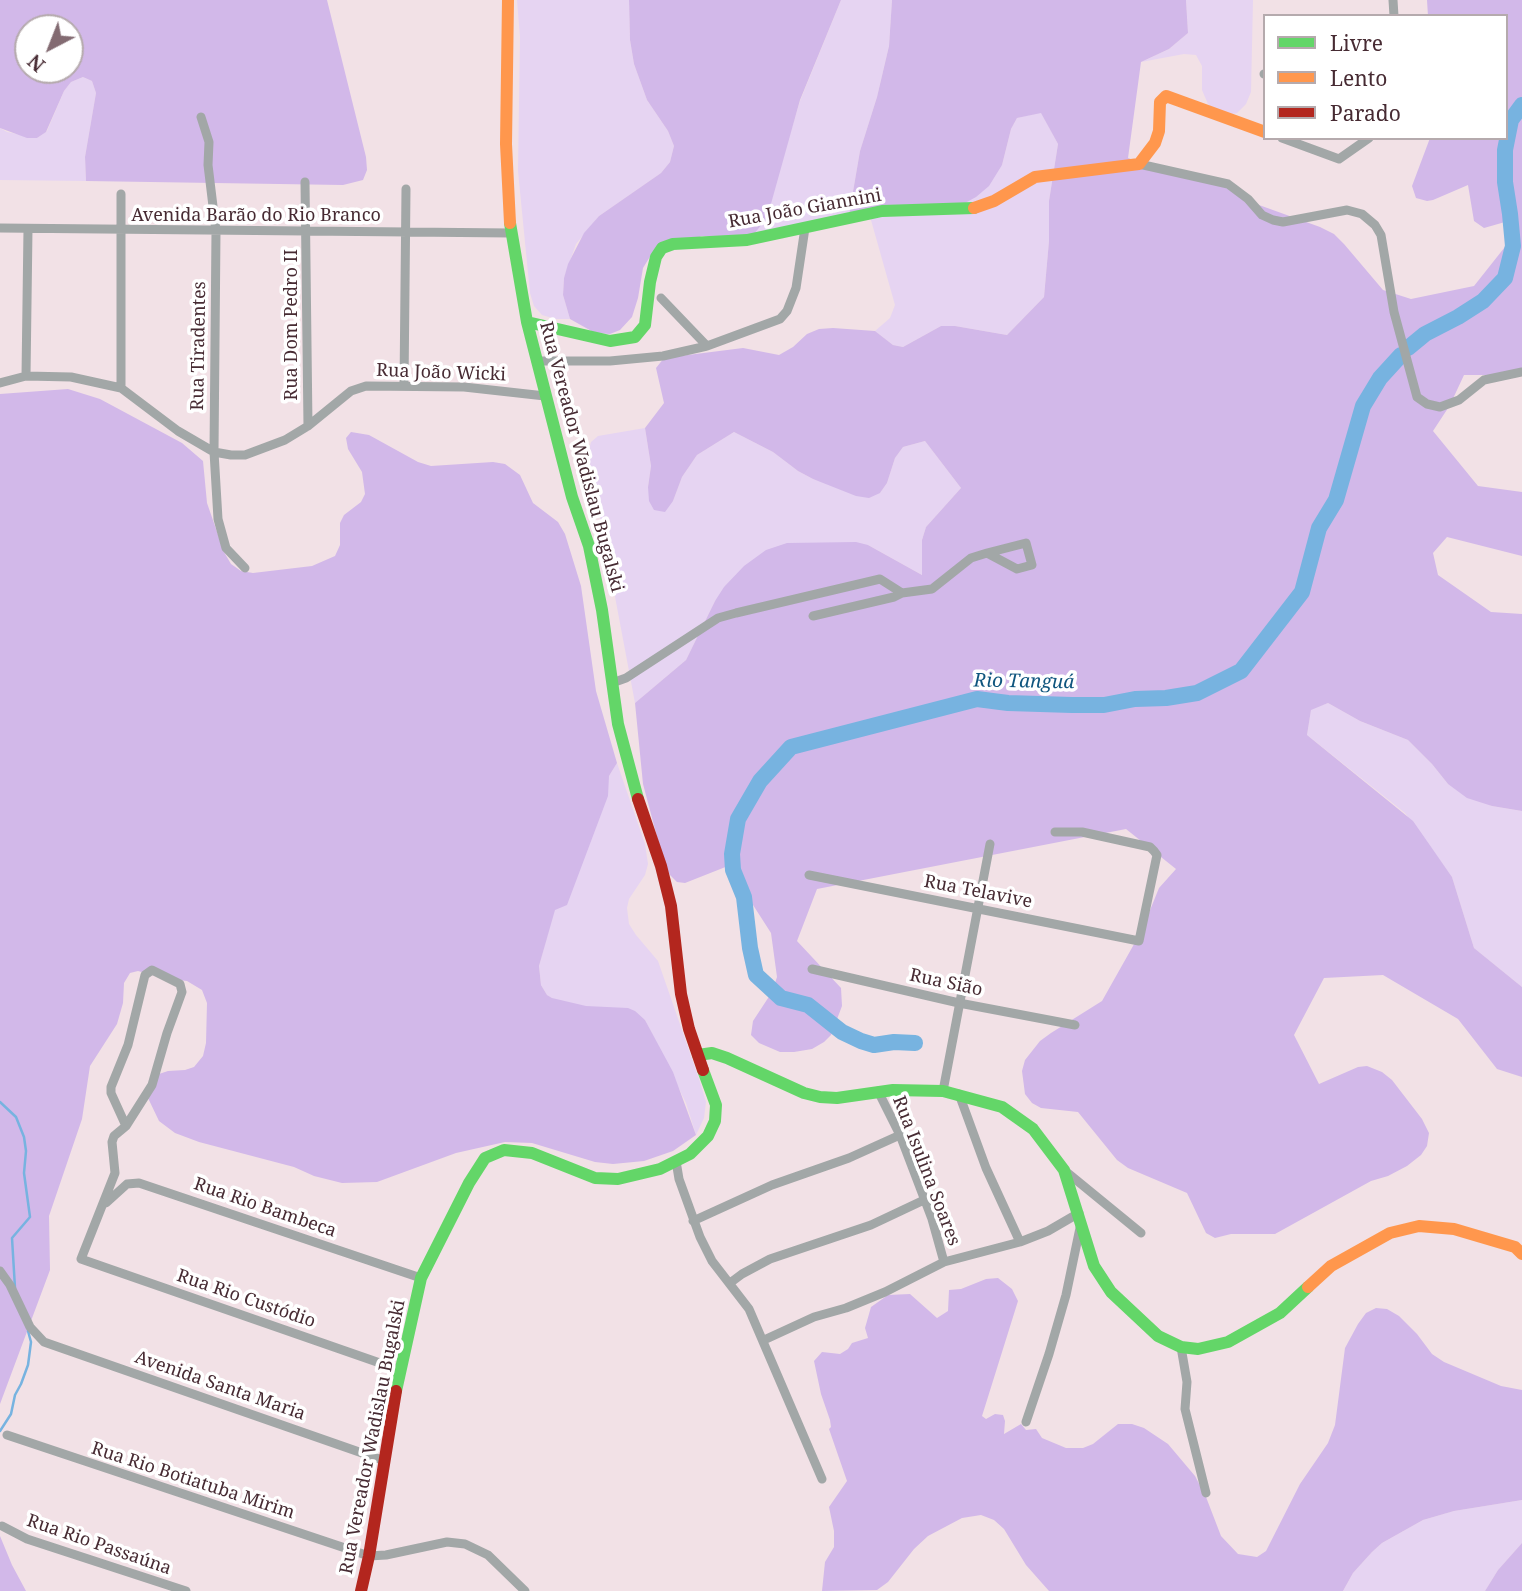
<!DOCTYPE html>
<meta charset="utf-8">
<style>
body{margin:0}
#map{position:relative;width:1522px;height:1591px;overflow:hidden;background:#f2e1e6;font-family:"Noto Serif",serif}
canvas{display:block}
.legend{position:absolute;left:1263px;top:14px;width:245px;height:126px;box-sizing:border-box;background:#fff;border:2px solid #b5aaad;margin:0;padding:9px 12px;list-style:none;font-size:21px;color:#472b33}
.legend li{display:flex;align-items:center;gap:14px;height:35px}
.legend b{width:35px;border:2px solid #b5aaad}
.north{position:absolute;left:14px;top:14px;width:70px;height:70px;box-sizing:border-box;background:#fff;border:2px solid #b5aaad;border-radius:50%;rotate:222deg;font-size:19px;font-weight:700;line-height:28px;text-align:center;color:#472b33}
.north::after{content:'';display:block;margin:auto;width:24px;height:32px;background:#836b72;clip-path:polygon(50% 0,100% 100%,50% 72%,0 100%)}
</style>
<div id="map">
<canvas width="1522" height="1591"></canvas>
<ul class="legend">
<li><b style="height:9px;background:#63d668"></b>Livre</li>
<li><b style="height:9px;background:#ff974d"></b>Lento</li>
<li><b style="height:9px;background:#b3261e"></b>Parado</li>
</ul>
<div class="north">N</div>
</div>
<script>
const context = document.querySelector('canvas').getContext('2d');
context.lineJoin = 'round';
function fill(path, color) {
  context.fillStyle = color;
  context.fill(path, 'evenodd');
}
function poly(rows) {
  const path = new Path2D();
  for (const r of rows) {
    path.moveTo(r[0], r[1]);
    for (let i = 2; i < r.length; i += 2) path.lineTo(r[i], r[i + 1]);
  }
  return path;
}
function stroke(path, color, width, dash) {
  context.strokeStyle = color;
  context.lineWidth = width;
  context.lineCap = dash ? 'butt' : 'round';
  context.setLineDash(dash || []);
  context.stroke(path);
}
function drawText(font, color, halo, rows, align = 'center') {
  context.font = font + ' "Noto Serif",serif';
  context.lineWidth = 7;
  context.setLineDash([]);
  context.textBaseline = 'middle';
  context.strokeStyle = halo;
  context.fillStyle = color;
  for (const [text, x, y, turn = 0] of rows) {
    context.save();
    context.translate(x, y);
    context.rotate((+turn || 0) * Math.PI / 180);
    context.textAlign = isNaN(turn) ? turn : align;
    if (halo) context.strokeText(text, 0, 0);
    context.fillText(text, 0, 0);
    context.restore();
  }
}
const green = poly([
 [517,0,629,0,630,40,634,64,647,100,668,131,674,146,670,162,661,173,599,216,576,244,564,278,563,295,570,319,556,319,542,315,534,306,530,293,518,171,520,37],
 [841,0,892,0,889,46,877,97,860,151,849,215,749,240,774,187,800,101],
 [1186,0,1253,0,1251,92,1246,104,1237,113,1229,115,1215,111,1208,104,1202,90,1202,66,1196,55,1184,54,1141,62,1169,49,1188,33],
 [83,77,92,81,96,93,85,157,86,181,0,180,0,128,7,132,37,138,47,131,64,91,71,82],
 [1041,112,1058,144,1049,201,1049,241,1044,297,1007,335,955,326,941,326,903,347,893,345,875,331,890,318,895,305,869,213,1002,165,1011,129,1017,118],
 [645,428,651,466,648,487,673,501,682,477,697,455,734,432,773,452,798,471,813,479,833,485,880,493,887,483,895,458,903,447,925,441,961,488,926,527,922,540,922,575,868,545,715,601,686,660,635,703,588,453,591,442,598,436],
 [1328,703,1360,721,1408,740,1432,764,1448,784,1492,806,1522,811,1522,987,1474,948,1452,877,1405,813,1307,735,1311,709],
 [617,763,645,844,648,864,645,875,629,899,627,908,629,924,636,935,658,961,700,1082,706,1102,704,1118,696,1135,686,1103,645,1020,559,1003,547,995,541,985,539,966,561,884,609,776],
 [1522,1500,1522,1543,1498,1570,1485,1591,1343,1591,1353,1573,1372,1552,1382,1543,1423,1520,1454,1511]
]);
const forest = poly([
 [0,0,327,0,366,157,367,170,363,180,343,185,86,181,85,157,96,93,92,81,83,77,71,82,64,91,46,132,37,138,27,138,0,128],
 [28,28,70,28,70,70,28,70],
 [629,0,841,0,800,100,767,218,749,240,702,236,651,255,643,268,638,298,632,317,620,330,610,334,595,333,570,319,563,295,564,278,568,264,584,233,599,216,661,173,670,162,674,146,668,131,647,100,634,64,630,40],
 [892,0,1186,0,1188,33,1169,49,1141,62,1128,158,1177,176,1220,182,1259,205,1320,227,1334,234,1344,244,1383,290,1411,299,1474,286,1512,238,1505,222,1484,228,1474,221,1468,185,1433,200,1427,201,1416,198,1412,186,1430,138,1506,138,1506,16,1428,16,1427,0,1522,0,1522,375,1464,375,1450,405,1433,431,1478,486,1522,492,1522,556,1447,537,1433,553,1438,575,1491,612,1522,614,1522,811,1492,806,1467,798,1448,784,1432,764,1408,740,1360,721,1328,703,1311,710,1307,735,1413,821,1452,877,1474,948,1522,987,1522,1077,1497,1069,1458,1019,1383,975,1324,978,1294,1035,1319,1084,1358,1067,1367,1066,1382,1072,1392,1080,1422,1119,1429,1133,1427,1146,1421,1155,1407,1166,1388,1176,1371,1181,1275,1234,1231,1234,1215,1238,1206,1233,1187,1193,1128,1168,1117,1160,1078,1112,1041,1108,1032,1103,1025,1094,1022,1071,1025,1060,1040,1041,1051,1033,1102,1001,1142,930,1159,888,1176,869,1126,829,817,889,797,941,841,988,842,1006,831,1035,824,1042,812,1049,794,1052,780,1052,759,1043,751,1035,753,1021,772,992,777,977,771,933,728,866,685,883,677,882,670,875,664,863,643,784,635,703,686,660,715,601,724,587,744,566,766,550,787,543,856,542,868,545,922,575,922,540,926,527,961,488,925,441,903,447,895,458,887,483,880,493,869,498,856,496,813,479,798,471,773,452,734,432,697,455,682,477,673,501,665,512,654,510,649,501,648,487,651,466,645,428,664,403,656,368,664,358,743,348,779,355,793,347,807,334,819,329,833,328,875,331,893,345,903,347,941,326,955,326,1007,335,1044,297,1049,241,1049,201,1058,144,1041,113,1017,118,1011,129,1002,165,989,186,976,197,965,203,849,215,860,151,877,97,889,46],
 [68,389,100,399,182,443,203,461,207,503,224,552,231,564,241,571,253,573,312,566,335,556,340,545,340,523,344,515,361,502,365,494,362,472,348,449,346,438,351,432,369,435,418,462,431,466,493,462,505,464,520,475,533,503,558,522,565,534,581,586,596,691,617,763,609,776,608,796,567,905,555,910,539,966,541,985,547,995,552,998,586,1006,628,1008,635,1011,645,1020,673,1072,696,1135,673,1151,644,1161,613,1164,595,1162,532,1143,505,1142,456,1153,377,1182,342,1183,314,1176,294,1167,199,1142,175,1133,159,1121,148,1098,159,1074,168,1071,185,1070,194,1067,203,1056,206,1043,207,1003,202,990,187,981,164,978,138,971,130,973,124,983,123,1003,117,1024,90,1066,82,1119,49,1216,50,1270,0,1404,0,394],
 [998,1278,1012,1289,1018,1301,982,1416,986,1419,995,1414,1003,1415,1005,1421,1004,1434,1021,1424,1026,1430,1036,1429,1042,1438,1066,1448,1083,1448,1093,1444,1118,1424,1132,1424,1144,1428,1168,1444,1195,1476,1206,1497,1221,1536,1238,1554,1257,1557,1266,1551,1300,1484,1328,1443,1335,1425,1345,1348,1358,1324,1366,1313,1376,1308,1387,1309,1399,1316,1417,1334,1432,1354,1444,1362,1501,1386,1522,1390,1522,1500,1454,1511,1423,1520,1382,1543,1372,1552,1353,1573,1343,1591,1049,1591,1026,1565,1004,1529,994,1520,981,1515,962,1518,928,1536,914,1549,888,1582,877,1590,822,1591,825,1562,834,1547,834,1531,829,1507,847,1481,829,1429,831,1427,830,1420,821,1394,814,1361,822,1352,840,1354,848,1349,852,1343,868,1338,865,1328,871,1307,888,1295,910,1294,937,1318,948,1311,949,1290,961,1289,986,1279],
 [0,1536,12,1565,26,1591,0,1591],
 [1522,1543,1522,1591,1485,1591,1498,1570]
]);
const stream = poly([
 [0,1102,16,1117,24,1137,26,1151,24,1173,30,1217,12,1238,15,1288],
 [0,1431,11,1414,15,1395,21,1384,28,1365,31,1342,28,1331]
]);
const river = poly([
 [1408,348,1425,334,1458,317,1483,301,1505,278,1513,246,1510,214,1505,182,1505,150,1511,120,1522,105],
 [915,1043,894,1042,874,1045,861,1041,842,1032,808,1005,781,998,756,975,750,948,744,897,733,870,732,854,738,819,760,781,791,747,977,699,1008,703,1072,705,1104,705,1135,699,1166,698,1197,693,1241,671,1302,592,1319,528,1336,500,1363,406,1380,378,1401,355]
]);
const street = poly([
 [1393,0,1394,16],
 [1264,74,1265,74],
 [201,117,209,142,208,165,216,231,214,452,218,519,226,548,245,568],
 [1282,138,1339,159,1369,138],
 [1139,164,1228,184,1248,199,1262,215,1273,220,1283,222,1347,210,1362,214,1375,225,1381,235,1394,312,1417,397,1427,404,1440,407,1459,400,1484,380,1522,372],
 [305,182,308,426],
 [0,228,511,233],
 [661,298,707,346],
 [536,361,610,361,663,356,707,346,780,319,787,311,796,288,805,228],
 [26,376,28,229],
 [0,383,26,376,71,377,121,388,178,431,214,452,231,455,245,455,285,440,308,426,351,391,366,386,464,387,545,396],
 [404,386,406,189],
 [121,388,121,194],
 [813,616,894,597,902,593],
 [612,683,626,678,718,618,736,613,880,579,902,593,932,589,971,558,987,553,1026,543,1032,565,1017,569,987,553],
 [809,875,1139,941,1157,855,1154,851,1150,847,1082,832,1055,832],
 [812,969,959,1003,1075,1025],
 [878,1091,900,1135,932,1219,944,1262],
 [943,1091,990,844],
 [959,1094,986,1168,1020,1242],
 [126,1126,111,1093,111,1087,128,1045,145,975,152,970,180,984,182,992,167,1033,152,1085,126,1126,114,1136,112,1142,115,1173,81,1259,400,1370],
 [676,1161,679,1179,700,1237,712,1261,749,1309,822,1479],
 [1064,1170,1141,1233],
 [106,1203,127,1184,139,1183,421,1278],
 [693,1221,772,1185,849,1158,900,1135],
 [0,1271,10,1285,30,1327,44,1342,385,1461],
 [730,1283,742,1274,770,1259,871,1225,924,1200],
 [764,1340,814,1317,846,1308,885,1292,944,1262,1020,1242,1048,1231,1079,1213],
 [1181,1347,1187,1382,1185,1409,1206,1493],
 [1026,1422,1049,1354,1066,1295,1080,1228],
 [7,1435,369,1556,386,1555,447,1542,465,1544,488,1555,525,1591],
 [2,1526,27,1539,186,1591]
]);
const fast = poly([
 [510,223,527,322,572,497,589,546,602,610,618,724,638,799],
 [527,322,610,341,635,337,645,325,650,282,656,257,662,248,673,244,747,240,882,211,974,208],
 [698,1055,712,1053,727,1058,804,1093,820,1097,837,1098,893,1090,943,1091,1002,1107,1033,1129,1064,1170,1094,1266,1111,1292,1158,1336,1181,1347,1198,1349,1228,1342,1280,1313,1308,1287],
 [396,1391,421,1278,469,1183,485,1158,504,1150,532,1153,595,1178,618,1179,660,1169,690,1154,708,1136,715,1121,716,1105,703,1070]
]);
const slow = poly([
 [508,0,506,144,510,223],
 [974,208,994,201,1035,177,1139,164,1155,143,1159,131,1160,102,1166,96,1265,132],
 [1308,1287,1331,1266,1390,1233,1419,1226,1454,1229,1515,1247,1522,1254]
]);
const jam = poly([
 [638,799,661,866,671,906,681,994,689,1029,703,1070],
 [361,1591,369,1556,396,1391]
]);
const streetNames = [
 ["Rua João Giannini",805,209,-10],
 ["Avenida Barão do Rio Branco",256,216],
 ["Rua Dom Pedro II",292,325,-90],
 ["Rua Tiradentes",199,346,-89],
 ["Rua João Wicki",441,373,2],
 ["Rua Vereador Wadislau Bugalski",581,457,75],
 ["Rua Telavive",978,892,11],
 ["Rua Sião",946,983,12],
 ["Rua Isulina Soares",926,1171,69],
 ["Rua Rio Bambeca",265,1208,19],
 ["Rua Rio Custódio",246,1299,19],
 ["Avenida Santa Maria",220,1386,19],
 ["Rua Vereador Wadislau Bugalski",373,1437,-79],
 ["Rua Rio Botiatuba Mirim",193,1481,18],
 ["Rua Rio Passaúna",99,1545,19]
];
const waterNames = [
 ["Rio Tanguá",1024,682,1]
];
fill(green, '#e6d4f2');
fill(forest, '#d2b8e9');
stroke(stream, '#77b3e0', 2.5);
stroke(river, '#77b3e0', 16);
stroke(street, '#a2a7a7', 9);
stroke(fast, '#63d668', 12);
stroke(slow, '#ff974d', 12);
stroke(jam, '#b3261e', 12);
drawText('18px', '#472b33', '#fff', streetNames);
drawText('italic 19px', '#0f557e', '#fff', waterNames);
</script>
